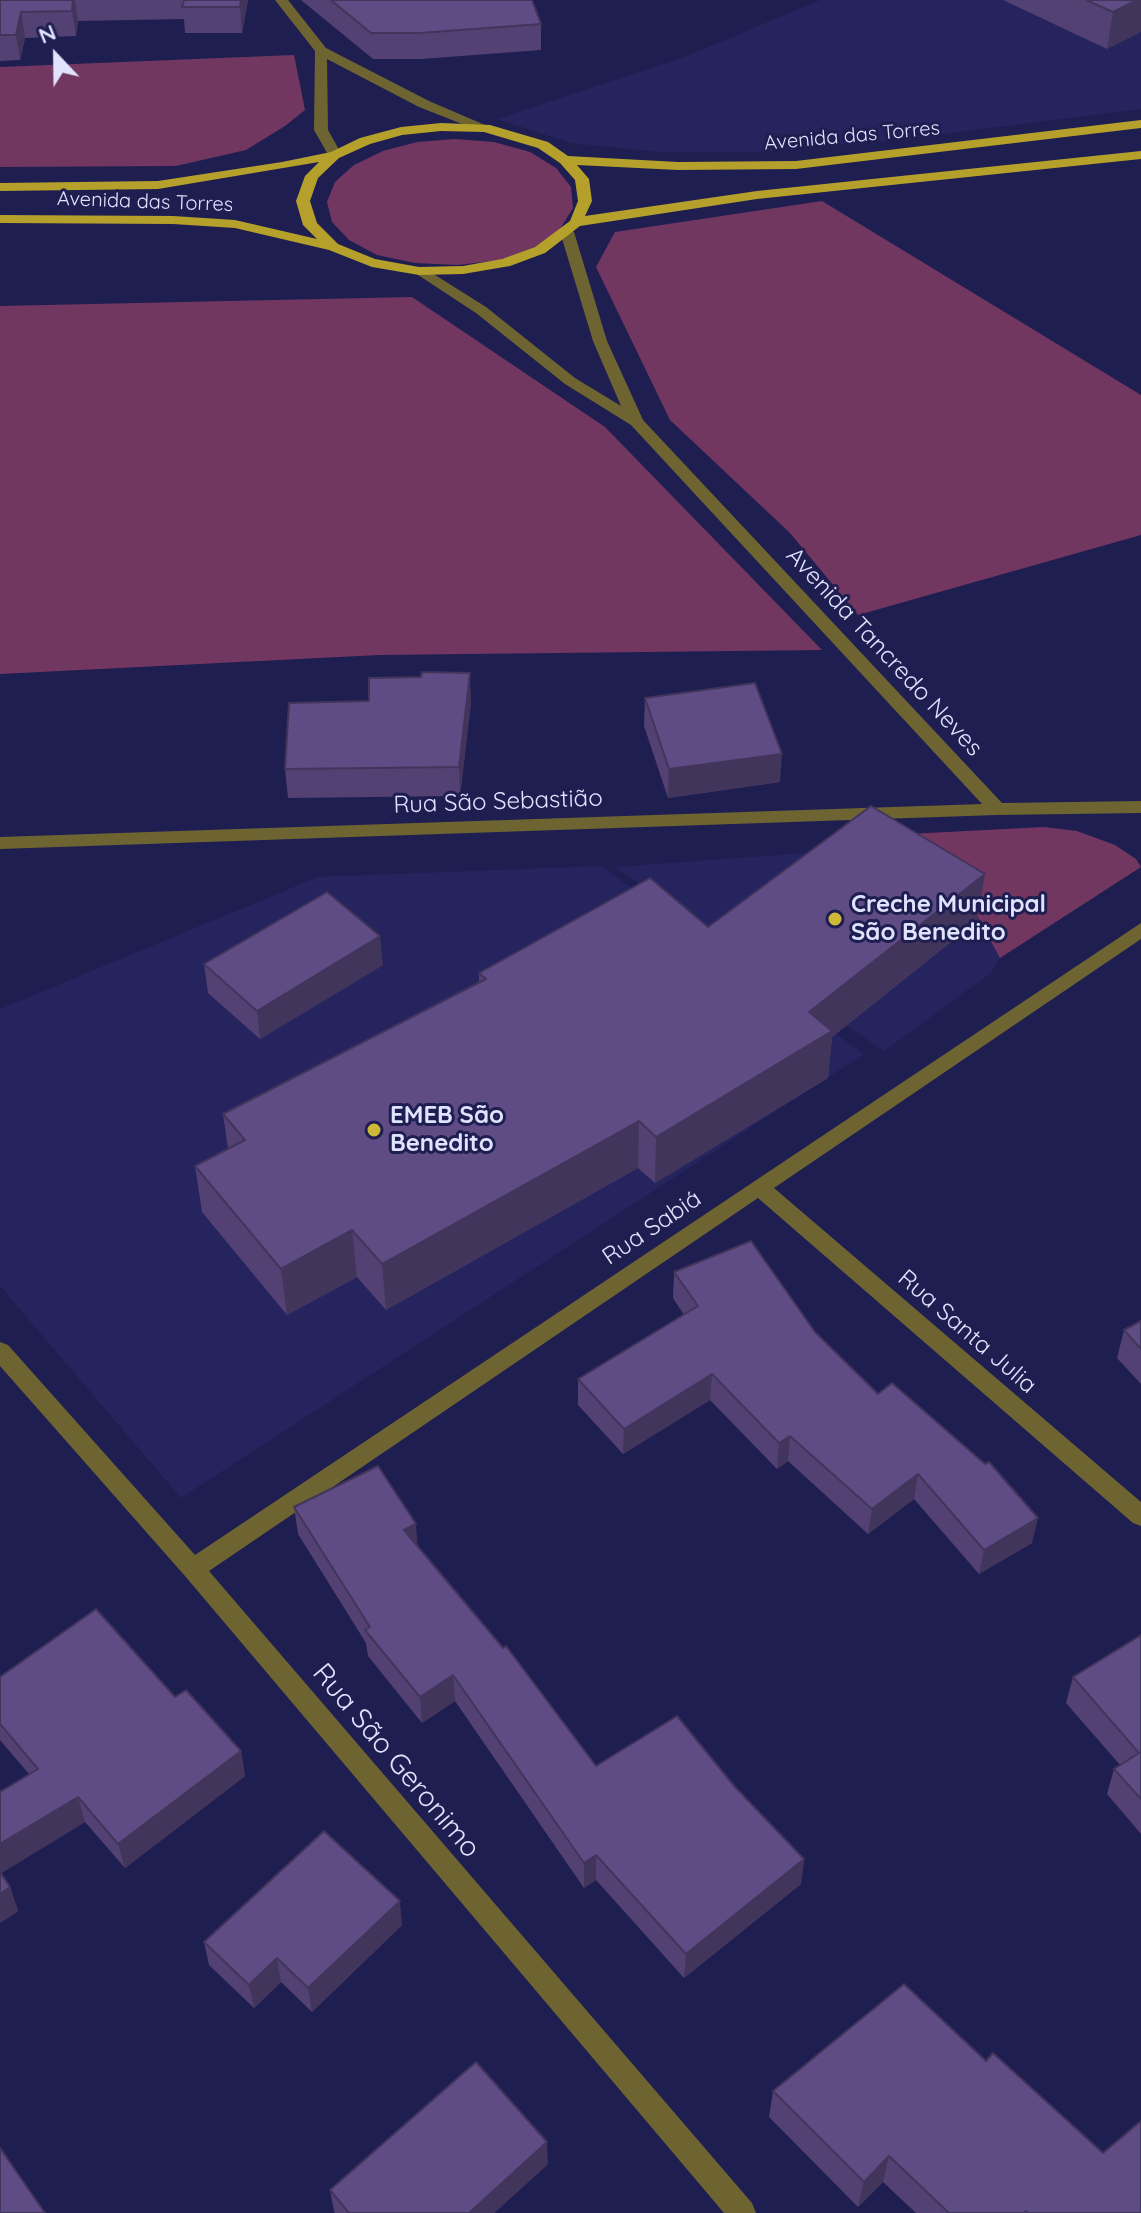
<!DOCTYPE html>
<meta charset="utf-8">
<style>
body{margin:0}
#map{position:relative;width:1141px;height:2213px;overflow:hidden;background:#1f1e51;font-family:Quicksand,sans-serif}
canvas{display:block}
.north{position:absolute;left:16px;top:16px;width:80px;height:80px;-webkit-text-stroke:6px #1f1e51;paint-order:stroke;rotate:338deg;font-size:22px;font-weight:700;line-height:32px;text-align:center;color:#dfe3fd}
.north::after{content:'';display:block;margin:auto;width:28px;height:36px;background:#dfe3fd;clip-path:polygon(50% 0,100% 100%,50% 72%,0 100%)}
</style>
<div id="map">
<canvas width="1141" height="2213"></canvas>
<div class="north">N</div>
</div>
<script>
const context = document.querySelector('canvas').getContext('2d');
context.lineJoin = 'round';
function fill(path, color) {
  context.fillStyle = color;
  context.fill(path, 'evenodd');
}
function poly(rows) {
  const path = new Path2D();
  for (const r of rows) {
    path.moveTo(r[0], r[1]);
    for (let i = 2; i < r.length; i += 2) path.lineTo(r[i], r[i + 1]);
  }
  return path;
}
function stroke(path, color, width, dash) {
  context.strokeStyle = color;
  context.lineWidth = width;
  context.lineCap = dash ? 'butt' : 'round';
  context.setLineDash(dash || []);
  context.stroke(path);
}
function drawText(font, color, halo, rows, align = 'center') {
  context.font = font + ' Quicksand,sans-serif';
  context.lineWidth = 6;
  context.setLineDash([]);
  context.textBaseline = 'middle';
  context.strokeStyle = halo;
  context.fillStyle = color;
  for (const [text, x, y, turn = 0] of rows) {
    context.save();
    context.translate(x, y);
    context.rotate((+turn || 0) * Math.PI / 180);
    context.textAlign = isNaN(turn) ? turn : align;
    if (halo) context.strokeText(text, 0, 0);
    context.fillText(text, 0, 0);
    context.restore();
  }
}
const built = poly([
 [820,0,1141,0,1141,109,905,139,757,152,659,152,571,143,497,119,685,57],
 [847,850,954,874,1000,958,991,973,884,1051,615,867],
 [601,866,864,1054,181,1498,0,1286,0,1009,318,877]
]);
const green = poly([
 [294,55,305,110,285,126,246,150,176,166,0,167,0,67],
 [455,139,494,142,530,152,556,168,571,187,573,208,560,229,535,247,500,260,458,265,415,263,377,255,349,240,332,222,327,202,335,182,354,165,383,151,417,142],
 [822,201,1141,395,1141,535,858,615,790,533,670,420,596,267,615,232],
 [412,297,605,427,822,650,379,655,0,674,0,306],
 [1044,827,1077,831,1115,845,1136,859,1141,867,1000,958,954,874,830,838]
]);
const minor = poly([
 [275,0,288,0,326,48,429,101,492,128,480,131,419,107,327,59,328,130,342,155,330,158,314,130,315,51,275,0],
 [567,228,574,232,607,341,643,420,1002,803,1141,801,1141,813,997,815,0,849,0,837,982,804,631,425,565,384,476,313,412,271,414,268,424,268,486,307,575,378,621,406,593,341,560,232,567,228],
 [1141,923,1141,939,774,1188,1141,1502,1141,1526,1133,1523,758,1198,209,1571,752,2203,756,2213,724,2213,185,1576,0,1366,0,1342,8,1345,195,1555,1141,923]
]);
const major = poly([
 [1141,120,1141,128,796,169,678,170,577,165,589,179,592,201,585,216,757,191,1141,151,1141,159,757,199,580,226,545,253,510,266,463,274,419,275,372,267,329,250,235,228,173,224,0,223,0,215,173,216,235,220,317,239,303,225,296,201,305,176,319,162,158,189,0,191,0,183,158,181,282,162,331,152,360,138,401,127,441,123,490,125,548,142,568,156,678,162,796,161,1141,120],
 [441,131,484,132,538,148,560,163,575,180,578,201,570,221,535,247,502,259,463,266,419,267,375,259,338,244,317,223,310,201,318,178,339,158,370,144,402,135,441,131]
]);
const wall = poly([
 [0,0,248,0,242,33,185,33,184,19,78,21,76,36,25,38,20,60,0,61],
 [301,0,532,0,541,24,541,50,421,59,373,59],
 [1003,0,1141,0,1107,49],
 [645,698,780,782,668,798,644,726],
 [471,702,460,796,288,798,285,769],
 [977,921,832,1037,828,1078,655,1183,638,1168,386,1310,357,1277,287,1315,202,1212,195,1166,228,1149,223,1114,479,983,479,973,708,927],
 [204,964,383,965,260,1039,208,993],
 [674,1272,815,1332,1032,1543,979,1574,914,1499,868,1534,788,1461,777,1469,710,1400,623,1454,578,1405,578,1379,684,1315,673,1298],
 [1141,1321,1141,1384,1117,1358,1124,1330],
 [294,1507,418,1547,596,1766,735,1787,804,1859,801,1884,684,1978,596,1880,584,1888,455,1701,422,1723,368,1656,366,1643,298,1534],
 [1141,1635,1141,1834,1107,1794,1114,1769,1120,1765,1066,1703,1073,1677],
 [0,1677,175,1697,241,1751,245,1776,125,1868,85,1822,1,1873,10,1887,18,1911,0,1923,0,1792,29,1774,0,1740],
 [402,1925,312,2012,281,1982,254,2008,209,1965,204,1942],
 [773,2091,1141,2213,916,2213,883,2182,858,2207,769,2117],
 [548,2164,494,2213,335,2213,334,2211,330,2190]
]);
const shadedWall = poly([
 [73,0,75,0,78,21,76,36,72,11],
 [241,0,248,0,242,33,240,7],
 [1137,0,1141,0,1141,32,1107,49,1113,12],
 [21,12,25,38,20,60,16,35],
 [470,673,471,702,460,796,459,767],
 [782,754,780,782,668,798,669,769],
 [985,874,977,921,832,1037,828,1078,655,1183,656,1137,809,1012],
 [380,936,383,965,260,1039,257,1011],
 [639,1121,638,1168,386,1310,382,1264],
 [352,1230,357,1277,287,1315,281,1269],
 [712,1374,710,1400,623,1454,624,1429],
 [790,1436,788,1461,777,1469,779,1443],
 [918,1474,914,1499,868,1534,872,1509],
 [1038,1518,1032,1543,979,1574,984,1550],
 [416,1524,418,1551,404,1530],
 [453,1675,455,1701,422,1723,420,1697],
 [241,1751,245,1776,125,1868,118,1844],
 [78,1797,85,1822,0,1874,0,1844],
 [596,1855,596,1880,584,1888,584,1863],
 [804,1859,801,1884,684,1978,686,1954],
 [10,1887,18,1911,0,1923,0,1894],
 [400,1901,402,1925,312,2012,308,1988],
 [277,1958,281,1982,254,2008,249,1985],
 [547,2142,548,2164,494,2213,469,2213],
 [889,2156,883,2182,858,2207,864,2182]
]);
const building = poly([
 [0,0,73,0,72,11,21,12,16,35,0,35,0,0],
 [184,0,241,0,240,7,182,7,184,0],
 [331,0,532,0,541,24,420,33,371,33,331,0],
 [1086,0,1137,0,1113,12,1086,0],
 [422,672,470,673,459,767,285,769,289,703,369,701,369,678,421,677,422,672],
 [755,683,782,754,669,769,645,698,755,683],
 [871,806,985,874,809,1012,832,1031,656,1137,639,1121,382,1264,352,1230,281,1269,195,1166,245,1140,223,1114,486,979,479,973,650,878,708,927,871,806],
 [327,892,380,936,257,1011,204,964,327,892],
 [751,1241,815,1332,878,1394,892,1383,985,1464,989,1462,1038,1518,984,1550,918,1474,872,1509,790,1436,779,1443,712,1374,624,1429,578,1379,698,1306,674,1272,751,1241],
 [1141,1321,1141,1349,1124,1330,1141,1321],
 [378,1466,416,1524,404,1530,503,1648,506,1646,596,1766,677,1716,735,1787,804,1859,686,1954,596,1855,584,1863,453,1675,420,1697,365,1630,370,1627,294,1507,378,1466],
 [96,1609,175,1697,186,1690,241,1751,118,1844,78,1797,0,1844,0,1792,38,1769,0,1724,0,1677,96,1609],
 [1141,1635,1141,1799,1114,1769,1139,1753,1073,1677,1141,1635],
 [324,1831,400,1901,308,1988,277,1958,249,1985,204,1942,324,1831],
 [0,1872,10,1887,0,1894,0,1872],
 [904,1984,986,2061,993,2053,1103,2153,1141,2121,1141,2213,1028,2213,1026,2211,1024,2213,949,2213,889,2156,864,2182,773,2091,904,1984],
 [476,2062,547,2142,469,2213,349,2213,330,2190,476,2062],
 [0,2148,45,2213,0,2213,0,2148]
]);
const markers = [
 [835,919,8,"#ceb837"],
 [374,1130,8,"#ceb837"]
];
const farStreetnames = [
 ["Avenida das Torres",852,136,-5],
 ["Avenida das Torres",145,202,2]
];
const streetNames = [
 ["Avenida Tancredo Neves",884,652,47],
 ["Rua São Sebastião",498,802,-2],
 ["Rua Sabiá",652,1228,-34],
 ["Rua Santa Julia",967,1332,41]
];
const poiNames = [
 ["Creche Municipal",851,905],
 ["São Benedito",851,933],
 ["EMEB São",390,1116],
 ["Benedito",390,1144]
];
const nearStreetnames = [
 ["Rua São Geronimo",396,1761,50]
];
fill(built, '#25245e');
fill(green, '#723761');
fill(minor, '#6d6432');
fill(major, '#b4a02b');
fill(wall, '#524172');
fill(shadedWall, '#42355c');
fill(building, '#5f4c84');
stroke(building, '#42355c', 2);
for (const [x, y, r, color] of markers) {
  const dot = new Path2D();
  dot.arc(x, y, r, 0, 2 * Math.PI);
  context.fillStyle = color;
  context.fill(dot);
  stroke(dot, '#1f1e51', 3);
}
drawText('20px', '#dfe3fd', '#1f1e51', farStreetnames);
drawText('24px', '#dfe3fd', '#1f1e51', streetNames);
drawText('bold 24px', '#dfe3fd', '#1f1e51', poiNames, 'left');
drawText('28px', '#dfe3fd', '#1f1e51', nearStreetnames);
</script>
